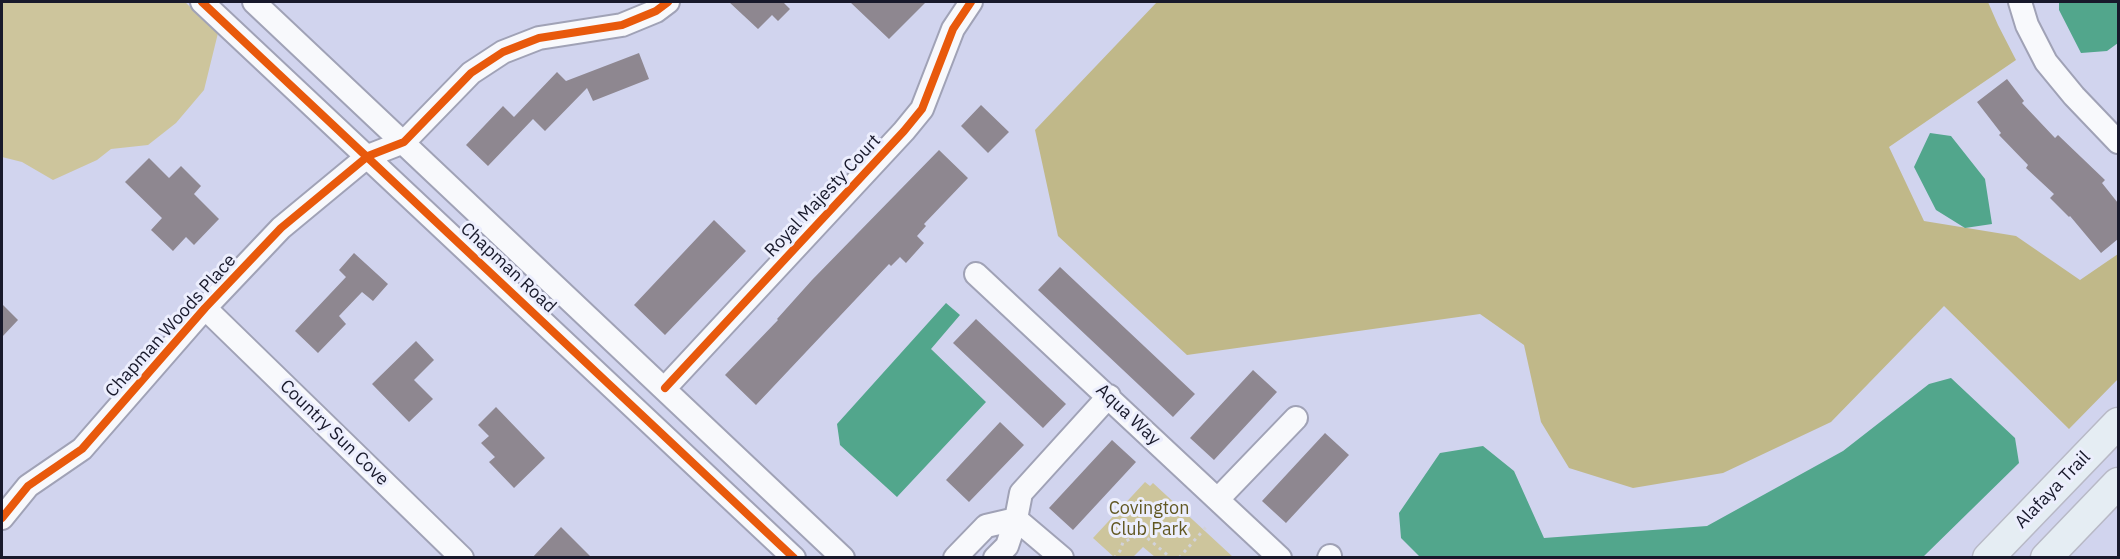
<!DOCTYPE html>
<style>
body{margin:0}
#map{position:relative;width:2120px;height:559px;overflow:hidden;background:#d1d4ee;font-family:"IBM Plex Sans",sans-serif}
canvas{display:block}
.frame{position:absolute;inset:0;border:3px solid #18192b;pointer-events:none}
</style>
<div id="map">
<canvas width="2120" height="559"></canvas>
<div class="frame"></div>
</div>
<script>
const context = document.querySelector('canvas').getContext('2d');
context.lineJoin = 'round';
function fill(path, color) {
  context.fillStyle = color;
  context.fill(path, 'evenodd');
}
function poly(rows) {
  const path = new Path2D();
  for (const r of rows) {
    path.moveTo(r[0], r[1]);
    for (let i = 2; i < r.length; i += 2) path.lineTo(r[i], r[i + 1]);
  }
  return path;
}
function stroke(path, color, width, dash) {
  context.strokeStyle = color;
  context.lineWidth = width;
  context.lineCap = dash ? 'butt' : 'round';
  context.setLineDash(dash || []);
  context.stroke(path);
}
function drawText(font, color, halo, rows, align = 'center') {
  context.font = font + ' "IBM Plex Sans",sans-serif';
  context.lineWidth = 6;
  context.setLineDash([]);
  context.textBaseline = 'middle';
  context.strokeStyle = halo;
  context.fillStyle = color;
  for (const [text, x, y, turn = 0] of rows) {
    context.save();
    context.translate(x, y);
    context.rotate((+turn || 0) * Math.PI / 180);
    context.textAlign = isNaN(turn) ? turn : align;
    if (halo) context.strokeText(text, 0, 0);
    context.fillText(text, 0, 0);
    context.restore();
  }
}
const green = poly([
 [2,2,185,2,218,33,204,90,176,123,148,145,111,149,97,160,53,180,22,162,2,157],
 [1145,482,1150,486,1153,483,1233,557,1155,557,1143,547,1133,557,1114,557,1093,538]
]);
const forest = poly([
 [1157,2,1988,2,1998,25,2016,60,1889,147,1924,221,2016,236,2080,280,2118,254,2118,379,2069,429,1944,306,1831,422,1723,473,1633,488,1569,468,1541,422,1524,345,1480,314,1187,355,1058,236,1035,130]
]);
const water = poly([
 [2059,2,2118,2,2118,43,2107,51,2081,53,2059,10],
 [1930,133,1951,136,1985,179,1992,224,1965,228,1936,210,1914,167],
 [946,303,960,315,931,349,986,402,897,497,840,445,837,424],
 [1951,378,2015,438,2019,463,1923,557,1421,558,1401,538,1399,513,1440,453,1483,446,1514,471,1544,538,1707,526,1843,451,1929,384]
]);
const building = poly([
 [729,2,785,2,784,3,790,9,778,21,772,15,758,29],
 [850,2,926,2,889,39],
 [639,53,649,79,593,101,587,88,545,131,533,119,488,166,466,145,503,106,514,117,557,72,566,81],
 [2007,79,2024,101,2022,103,2055,138,2058,135,2105,180,2102,183,2118,203,2118,239,2101,253,2070,216,2069,217,2050,198,2054,194,2026,168,2028,165,1999,135,2001,133,1977,102],
 [981,105,1009,132,988,153,961,126],
 [939,150,968,178,924,224,926,226,917,236,924,243,906,263,900,257,891,266,889,264,756,405,725,375,778,320,777,319,812,280],
 [149,158,169,178,181,166,201,186,194,194,219,219,194,245,186,237,173,251,151,230,162,218,125,182],
 [714,220,746,251,665,335,634,305],
 [354,253,388,284,373,301,362,292,339,316,346,324,318,353,295,331,346,277,339,270],
 [1060,267,1195,394,1173,417,1038,290],
 [2,304,18,320,2,337],
 [976,319,1066,404,1043,428,953,343],
 [416,341,434,360,414,380,433,399,409,422,372,384],
 [1253,370,1277,392,1214,460,1190,438],
 [496,407,545,458,514,488,489,462,495,457,481,443,489,436,478,425],
 [1000,422,1024,445,969,502,946,480],
 [1325,433,1349,455,1286,523,1262,501],
 [1112,440,1136,462,1073,530,1049,508],
 [561,527,592,558,532,558]
]);
const path = poly([
 [1114,558,1120,551,1123,542,1135,537,1145,536,1171,558],
 [1179,558,1207,526]
]);
const minor = poly([
 [202,2,794,558],
 [254,2,843,558],
 [2020,2,2027,25,2046,62,2074,96,2118,142],
 [976,274,1280,558],
 [205,308,462,558],
 [665,388,904,131,922,109,953,29,971,2],
 [1218,499,1296,418],
 [2,518,28,486,82,449,205,308,281,228,368,156,404,142,471,73,503,52,539,38,622,25,656,11,668,2],
 [1016,519,1062,558],
 [955,558,986,526,1016,519],
 [995,558,1007,546,1016,519,1021,493,1109,396],
 [1329,558,1330,556]
]);
const major = poly([
 [1988,558,2118,423],
 [2046,558,2118,483]
]);
const cycleway = poly([
 [202,2,794,558],
 [665,388,904,131,922,109,953,29,971,2],
 [2,518,28,486,82,449,205,308,281,228,368,156,404,142,471,73,503,52,539,38,622,25,656,11,668,2]
]);
const streetNames = [
 ["Royal Majesty Court",823,196,-47],
 ["Chapman Road",508,268,43],
 ["Chapman Woods Place",171,326,-48],
 ["Aqua Way",1128,415,43],
 ["Country Sun Cove",334,433,44],
 ["Alafaya Trail",2053,490,-46]
];
const parkNames = [
 ["Covington",1149,509],
 ["Club Park",1149,530]
];
fill(green, '#cdc59c');
fill(forest, '#c0b889');
fill(water, '#52a68c');
fill(building, '#8e8790');
stroke(minor, '#a0a2b6', 26);
stroke(major, '#b8b9c6', 33);
stroke(path, '#d2d2da', 3, [3, 4.5]);
stroke(minor, '#f8f9fc', 22);
stroke(major, '#e5edf3', 30);
stroke(cycleway, '#e8590c', 8);
drawText('18px', '#18192b', '#eceefd', streetNames);
drawText('18px', '#615721', '#eceefd', parkNames);
</script>
